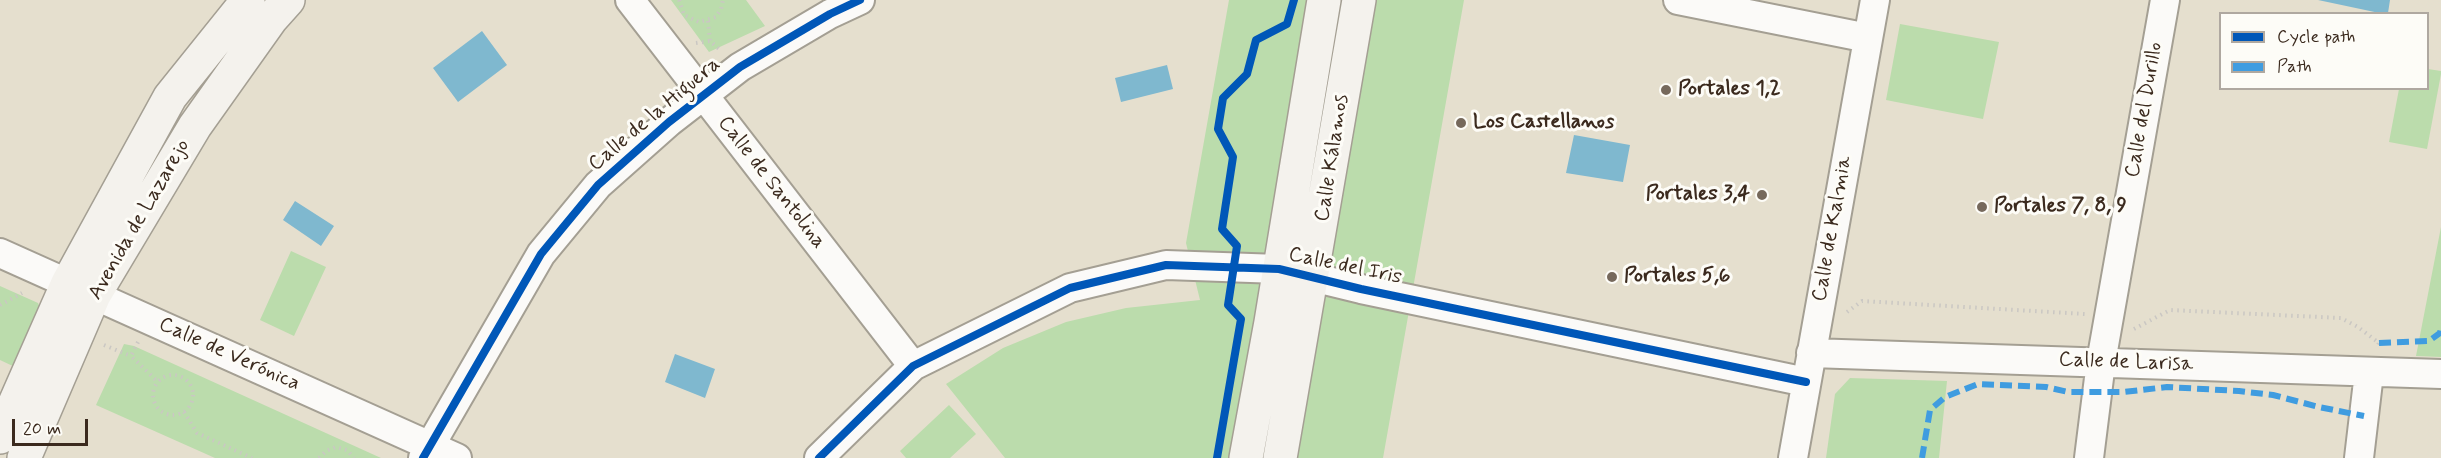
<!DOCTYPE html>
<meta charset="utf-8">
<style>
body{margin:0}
#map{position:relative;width:2441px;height:458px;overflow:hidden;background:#e5dfce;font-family:Mynerve,sans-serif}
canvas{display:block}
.legend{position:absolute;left:2219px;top:12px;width:210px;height:78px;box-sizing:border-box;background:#fdfcf7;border:2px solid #afa8a0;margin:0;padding:8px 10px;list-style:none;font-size:18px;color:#3b2a1e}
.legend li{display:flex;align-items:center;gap:12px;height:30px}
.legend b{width:30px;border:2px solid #afa8a0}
.scale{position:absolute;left:12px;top:419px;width:76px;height:27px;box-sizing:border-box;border:3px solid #3b2a1e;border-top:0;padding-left:8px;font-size:18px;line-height:21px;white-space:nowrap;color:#3b2a1e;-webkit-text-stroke:4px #fdfcf7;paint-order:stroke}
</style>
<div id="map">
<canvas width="2441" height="458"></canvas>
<ul class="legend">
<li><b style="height:8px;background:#0057b8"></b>Cycle path</li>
<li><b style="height:8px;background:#3f9ce0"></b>Path</li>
</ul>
<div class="scale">20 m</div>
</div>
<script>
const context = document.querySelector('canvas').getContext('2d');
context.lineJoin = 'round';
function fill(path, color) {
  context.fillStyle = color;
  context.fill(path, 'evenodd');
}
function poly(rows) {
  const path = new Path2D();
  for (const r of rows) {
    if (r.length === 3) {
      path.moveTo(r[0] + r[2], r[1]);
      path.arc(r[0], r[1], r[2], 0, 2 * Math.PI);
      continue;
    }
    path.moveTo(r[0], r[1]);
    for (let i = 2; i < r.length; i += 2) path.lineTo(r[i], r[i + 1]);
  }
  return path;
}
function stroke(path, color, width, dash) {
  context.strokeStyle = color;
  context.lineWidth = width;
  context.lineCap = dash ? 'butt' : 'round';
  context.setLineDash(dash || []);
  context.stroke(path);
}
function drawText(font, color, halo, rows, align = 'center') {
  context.font = font + ' Mynerve,sans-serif';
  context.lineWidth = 6;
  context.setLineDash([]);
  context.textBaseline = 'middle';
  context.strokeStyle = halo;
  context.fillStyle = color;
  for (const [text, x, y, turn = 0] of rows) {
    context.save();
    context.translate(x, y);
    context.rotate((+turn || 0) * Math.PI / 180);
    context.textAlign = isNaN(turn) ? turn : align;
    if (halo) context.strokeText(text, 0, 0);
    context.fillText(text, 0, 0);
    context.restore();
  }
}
const green = poly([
 [671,0,746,0,765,26,709,52],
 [1229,0,1464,0,1383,458,1005,458,946,384,1003,348,1066,322,1126,308,1200,300,1186,243],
 [1900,24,1999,42,1983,119,1886,100],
 [2428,69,2441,71,2441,74,2427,149,2389,142,2399,89,2428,88],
 [2441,227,2441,357,2416,356],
 [291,251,326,267,294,336,260,320],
 [0,286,38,303,42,313,17,368,0,360],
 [124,344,134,346,381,458,215,458,96,405],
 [1850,378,1947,381,1939,458,1826,458,1835,394],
 [949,405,976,434,950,458,906,458,900,451]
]);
const water = poly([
 [2318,0,2390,0,2388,13,2384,14],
 [482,31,507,65,458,102,433,68],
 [1167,65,1173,89,1121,102,1115,78],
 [1574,135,1630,145,1623,182,1566,173],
 [295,201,334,226,321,246,283,220],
 [675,354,715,369,705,398,665,382]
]);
const path = poly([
 [679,0,684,15,699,22,716,17,721,9,723,0],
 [708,21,710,41,719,49],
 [696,43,710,41],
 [0,305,22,293],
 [1847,312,1862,301,2085,314],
 [2134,329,2170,310,2341,318,2358,327,2379,343,2378,345],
 [138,342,131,356,158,382],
 [104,345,131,356],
 [173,395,20],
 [184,412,197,433,252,458],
 [319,458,326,451,336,447,347,450,354,458]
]);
const street = poly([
 [630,0,913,366],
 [1678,0,1868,38],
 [0,253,457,458],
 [1811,353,2441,374],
 [423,458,541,254,598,185,669,122,740,67,830,14,860,0],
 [819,458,913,366,1070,288,1166,265,1279,269,1361,289,1806,382],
 [1793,458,1875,0],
 [2089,458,2101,362,2165,0],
 [2359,458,2369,373]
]);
const secondary = poly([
 [0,437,68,283,170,97,248,0],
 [24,458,94,295,195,126,271,19,288,0],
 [1246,458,1271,322,1324,0],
 [1280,458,1359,0]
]);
const quiet = poly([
 [2379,343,2429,341,2440,333,2441,328],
 [1922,458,1930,410,1945,397,1978,384,2046,387,2068,392,2124,392,2167,387,2239,391,2273,395,2319,407,2364,416]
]);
const cycleway = poly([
 [423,458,541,254,598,185,669,122,740,67,830,14,860,0],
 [819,458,913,366,1070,288,1166,265,1279,269,1361,289,1806,382],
 [1217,458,1241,319,1228,305,1237,246,1222,229,1233,157,1218,129,1223,98,1247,74,1256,40,1287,24,1294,0]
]);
const markers = [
 [1666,90,6,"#76695c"],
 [1461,123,6,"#76695c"],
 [1762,195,6,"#76695c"],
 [1982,207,6,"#76695c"],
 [1612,277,6,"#76695c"]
];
const poiNames = [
 ["Portales 1,2",1678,90],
 ["Los Castellanos",1473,123],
 ["Portales 3,4",1750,195,"right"],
 ["Portales 7, 8, 9",1994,207],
 ["Portales 5,6",1624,277]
];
const streetNames = [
 ["Calle del Durillo",2145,110,-80],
 ["Calle de la Higuera",655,115,-40],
 ["Calle Kálamos",1333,158,-81],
 ["Calle de Santolina",771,183,52],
 ["Avenida de Lazarejo",140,220,-60],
 ["Calle de Kalmia",1833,229,-80],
 ["Calle del Iris",1345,267,12],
 ["Calle de Verónica",229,355,24],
 ["Calle de Larisa",2126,363,2]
];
fill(green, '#bbdcac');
fill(water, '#7fb8cf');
stroke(street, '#a49f93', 32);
stroke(secondary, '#a49f93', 36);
stroke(path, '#cac7c3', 4, [1.5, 4.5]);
stroke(street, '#fbfaf8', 28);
stroke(secondary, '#f4f2ed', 33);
stroke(quiet, '#3f9ce0', 6, [12, 6]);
stroke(cycleway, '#0057b8', 8);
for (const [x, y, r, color] of markers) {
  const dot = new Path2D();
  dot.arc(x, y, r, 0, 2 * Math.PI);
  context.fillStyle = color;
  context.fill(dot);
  stroke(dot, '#fdfcf7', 2);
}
drawText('bold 21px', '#3b2a1e', '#fdfcf7', poiNames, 'left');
drawText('21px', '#3b2a1e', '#fdfcf7', streetNames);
</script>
